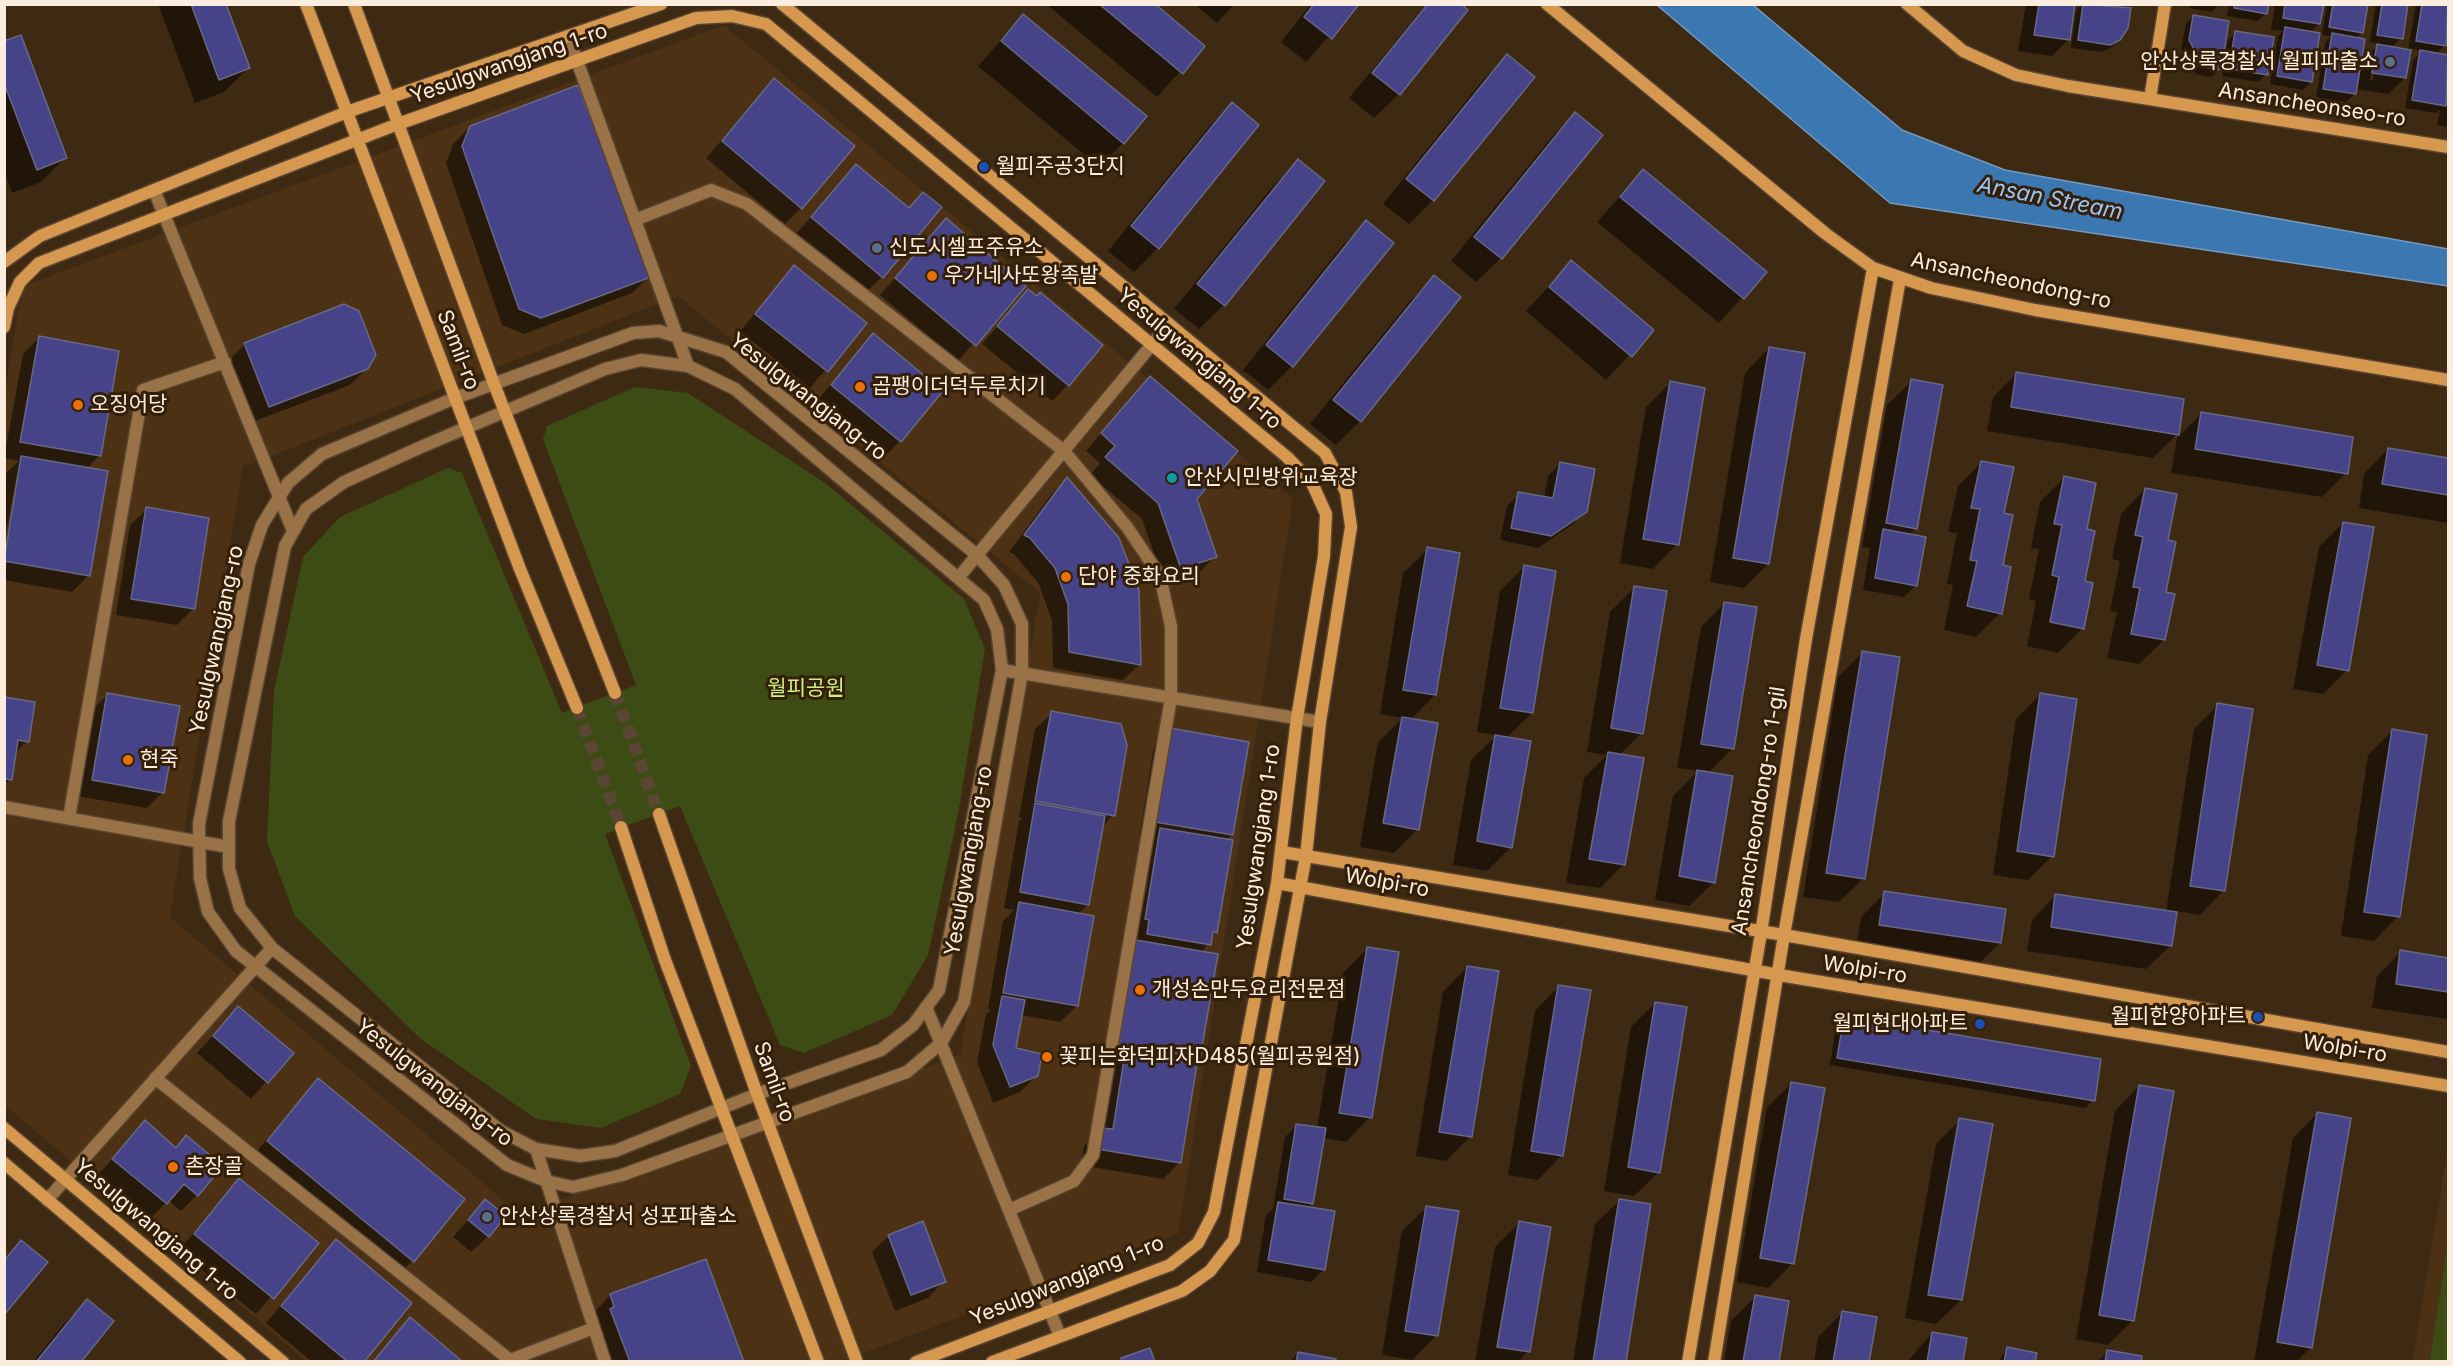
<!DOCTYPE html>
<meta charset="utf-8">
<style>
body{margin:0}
#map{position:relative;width:2453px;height:1366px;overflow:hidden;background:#3e2913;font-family:Inter,sans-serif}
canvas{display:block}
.frame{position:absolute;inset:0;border:6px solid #fbede0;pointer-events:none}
</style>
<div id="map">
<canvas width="2453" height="1366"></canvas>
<div class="frame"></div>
</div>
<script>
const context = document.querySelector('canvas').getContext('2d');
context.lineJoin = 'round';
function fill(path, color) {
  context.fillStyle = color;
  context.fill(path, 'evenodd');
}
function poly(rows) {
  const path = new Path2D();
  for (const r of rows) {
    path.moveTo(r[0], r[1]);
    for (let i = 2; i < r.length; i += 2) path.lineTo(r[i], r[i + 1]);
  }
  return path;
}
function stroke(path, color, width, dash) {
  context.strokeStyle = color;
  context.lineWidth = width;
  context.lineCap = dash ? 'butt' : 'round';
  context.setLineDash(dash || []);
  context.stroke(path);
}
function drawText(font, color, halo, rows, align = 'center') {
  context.font = font + ' Inter,"Noto Sans KR",sans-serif';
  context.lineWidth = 6;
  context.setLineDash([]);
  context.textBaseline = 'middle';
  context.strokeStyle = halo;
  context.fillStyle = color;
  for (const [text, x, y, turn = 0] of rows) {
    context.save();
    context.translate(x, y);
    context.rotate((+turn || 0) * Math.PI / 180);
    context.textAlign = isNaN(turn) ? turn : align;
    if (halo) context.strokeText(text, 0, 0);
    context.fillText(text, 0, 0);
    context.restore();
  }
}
const built = poly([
 [724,25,1293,499,1178,1234,843,1361,306,1361,5,1105,4,397,23,286],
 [678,296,1040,593,960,1055,520,1214,170,917,243,467],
 [2448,1146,2448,1361,2413,1361]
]);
const green = poly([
 [635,387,688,393,825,483,964,599,985,649,958,814,928,955,892,1015,804,1053,780,1045,680,806,605,834,691,1066,680,1094,601,1128,536,1119,421,1039,295,916,267,841,274,691,303,557,340,517,448,468,462,473,562,713,636,685,543,439,547,426],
 [2448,1240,2448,1361,2430,1361]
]);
const water = poly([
 [1657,5,1753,5,1902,130,2005,170,2448,249,2448,286,1890,203,1657,5]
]);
const shadow = poly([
 [158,4,224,4,248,68,224,92,195,103],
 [1046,4,1152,4,1203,46,1157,97],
 [1194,4,1235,4,1217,23],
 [1311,4,1357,4,1306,62,1281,42],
 [1427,4,1458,4,1399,94,1374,118,1349,98],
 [2026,4,2074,4,2068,40,2052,56,2018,51],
 [2082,4,2130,9,2119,39,2111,48,2101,52,2071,48,2076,10],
 [2190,4,2219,4,2212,12,2189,8],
 [2229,4,2267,4,2266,13,2258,21,2227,16],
 [2275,4,2322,4,2319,23,2310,32,2311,82,2303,90,2270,84,2278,36,2283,31,2271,30],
 [2327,4,2367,4,2362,32,2356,38,2359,64,2379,44,2370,42,2376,4,2407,4,2401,38,2391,48,2408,51,2416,4,2448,4,2445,45,2436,54,2448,57,2448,127,2437,125,2440,110,2436,113,2405,108,2413,60,2422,51,2410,48,2405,78,2388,94,2355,89,2354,94,2346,102,2316,97,2325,43,2331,36,2322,35],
 [2372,63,2375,63,2373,80,2370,80],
 [1023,16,1123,143,1099,167,978,66],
 [2194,16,2219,69,2211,77,2195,74,2181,49,2186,24],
 [2236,32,2266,74,2258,82,2222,76,2228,40],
 [4,43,65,158,41,182,12,193,4,171],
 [1507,56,1433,200,1409,224,1383,204,1483,80],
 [775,80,801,208,785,224,706,158],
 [1232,104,1257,125,1158,248,1134,272,1108,251,1208,128],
 [1575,114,1600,135,1501,258,1476,282,1451,261,1551,138],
 [470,127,649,277,632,293,524,334,502,325,446,163,453,144],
 [1298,161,1323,182,1224,305,1199,329,1174,309,1274,185],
 [856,166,908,209,923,194,882,277,865,293,795,235],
 [1643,171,1765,272,1719,323,1597,222],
 [946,220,1024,286,958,361,880,295],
 [1367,222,1292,366,1268,390,1243,370,1342,246],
 [1571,262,1652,330,1606,380,1526,311],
 [794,267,865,323,810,388,740,331],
 [1434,277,1360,421,1336,445,1310,424,1410,301],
 [1028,291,1068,385,1052,401,982,344],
 [873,335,900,441,884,457,816,402],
 [40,337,99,456,86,469,89,575,72,592,4,580,4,561,20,474,17,474,4,543,4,478,5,474,19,461,4,458,23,354],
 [245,344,367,368,350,385,252,422,229,360],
 [1769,348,1768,564,1744,588,1710,582,1745,373],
 [2017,373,2177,434,2153,458,1987,431,1993,397],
 [1150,378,1215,556,1199,573,1165,585,1142,519,1090,475,1100,463,1086,451],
 [1912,381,1916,528,1909,535,1916,585,1904,597,1863,590,1870,548,1862,547,1887,405],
 [1670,383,1677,544,1653,569,1620,563,1646,407],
 [2201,414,2346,473,2322,497,2171,473,2177,438],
 [2388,449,2448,459,2448,523,2359,508,2364,474],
 [1982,462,2003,515,2000,613,1976,637,1944,630,1953,585,1947,584,1957,533,1948,532,1958,486],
 [1560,464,1586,511,1573,524,1538,548,1500,540,1507,506,1519,494,1544,498,1548,476],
 [2064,478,2085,530,2083,628,2058,653,2027,646,2036,601,2029,599,2039,549,2031,548,2040,502],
 [1067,479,1140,664,1123,680,1053,668,1052,621,1039,584,1014,554,1009,552,1051,495],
 [2145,489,2166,542,2164,640,2139,664,2107,658,2117,612,2110,611,2120,561,2112,559,2121,514],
 [147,509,208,519,193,609,177,625,116,615,130,525],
 [2343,523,2347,670,2323,694,2293,689,2319,547],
 [1428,549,1435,695,1410,720,1418,829,1394,853,1360,847,1378,742,1403,718,1380,714,1403,573],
 [1524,567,1532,713,1506,738,1511,847,1487,871,1453,865,1471,760,1497,735,1477,732,1500,591],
 [1635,587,1642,733,1619,755,1624,864,1600,888,1566,883,1584,778,1607,755,1587,752,1610,612],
 [1725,603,1755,608,1732,749,1708,773,1714,882,1689,906,1655,900,1673,796,1698,771,1677,768,1701,627],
 [1862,653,1864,878,1839,902,1803,897,1838,677],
 [108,694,163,792,147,808,76,796,91,711],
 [2040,695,2052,856,2028,880,1993,875,2016,719],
 [4,699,27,741,14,754,10,780,4,785],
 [2218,705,2224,890,2200,915,2176,911,2171,945,2146,969,2027,951,2032,920,2056,895,2166,912,2194,729],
 [1052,713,1113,815,1102,827,1088,904,1077,915,1077,1006,1060,1022,1021,1015,1014,1050,1037,1075,1020,1092,993,1103,977,1062,986,1014,991,1010,988,1009,1003,921,1014,910,1004,908,1019,821,1022,818,1019,817,1035,729],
 [1170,730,1232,835,1226,840,1216,932,1201,953,1198,1057,1190,1065,1180,1162,1163,1179,1081,1165,1084,1146,1100,1130,1109,1071,1117,1062,1103,1060,1120,958,1132,947,1150,840,1139,838,1154,746],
 [2392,731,2398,916,2374,941,2341,936,2368,755],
 [1885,893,2000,943,1975,967,1856,949,1861,917],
 [1367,949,1370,1117,1346,1142,1323,1138,1312,1203,1307,1208,1324,1269,1311,1282,1257,1272,1266,1215,1273,1209,1285,1137,1297,1125,1317,1128,1343,973],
 [2401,952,2448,959,2448,1019,2372,1008,2377,976],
 [1467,967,1471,1136,1446,1161,1416,1156,1443,992],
 [1559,986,1562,1155,1538,1180,1508,1175,1535,1011],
 [1655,1003,1659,1172,1634,1196,1604,1191,1631,1027],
 [238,1008,291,1053,251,1099,197,1053],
 [1844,1018,2093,1100,2085,1108,1830,1065,1836,1026],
 [318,1080,412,1261,396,1277,251,1158],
 [1792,1083,1793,1263,1768,1288,1737,1282,1767,1107],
 [2139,1086,2133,1320,2108,1345,2076,1339,2115,1111],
 [2317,1114,2310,1348,2296,1362,2254,1362,2293,1138],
 [1960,1120,1961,1300,1936,1324,1905,1318,1936,1144],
 [145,1122,175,1149,197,1195,181,1211,168,1200,149,1220,97,1176],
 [240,1180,317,1243,256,1314,178,1251],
 [1620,1200,1624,1362,1573,1362,1595,1224],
 [485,1201,488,1236,471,1252,453,1237],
 [1427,1207,1436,1336,1412,1360,1382,1355,1402,1231],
 [1519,1223,1528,1351,1518,1362,1475,1362,1495,1247],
 [889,1236,944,1281,928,1298,895,1311,872,1252],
 [336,1241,362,1362,312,1362,266,1323],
 [705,1261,742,1362,608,1362,594,1312,610,1296],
 [1755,1297,1778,1362,1724,1362,1731,1321],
 [87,1301,79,1362,33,1362,63,1325],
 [1842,1313,1868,1362,1814,1362,1818,1337],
 [410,1319,461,1362,372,1362],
 [1932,1333,1961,1362,1907,1362],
 [2007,1349,2034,1362,1998,1362],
 [2107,1352,2140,1362,2097,1362],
 [1298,1353,1334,1362,1290,1362]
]);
const building = poly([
 [191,4,226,4,250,68,219,80,191,4],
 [1099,4,1155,4,1205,46,1183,74,1099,4],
 [1314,4,1359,4,1332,39,1304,17,1314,4],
 [1428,4,1461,4,1468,10,1400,95,1372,73,1428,4],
 [2039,4,2075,4,2070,40,2034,35,2039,4],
 [2083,4,2131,8,2128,28,2120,40,2110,45,2078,40,2083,4],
 [2235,4,2269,4,2267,14,2234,8,2235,4],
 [2285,4,2324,4,2320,24,2283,18,2285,4],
 [2333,4,2368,4,2363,33,2329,27,2333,4],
 [2382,4,2408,4,2403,39,2377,35,2382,4],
 [2422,4,2448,4,2446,46,2416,41,2422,4],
 [1023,14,1147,116,1124,144,1001,41,1023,14],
 [2193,15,2229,21,2221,70,2203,67,2189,40,2193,15],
 [2285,27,2320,33,2312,82,2277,76,2285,27],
 [2235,31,2274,37,2268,75,2229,69,2235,31],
 [2332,33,2365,39,2356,94,2323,89,2332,33],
 [21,35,67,158,37,170,4,83,4,41,21,35],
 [2377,44,2411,50,2406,78,2372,73,2377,44],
 [2420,50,2448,55,2446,106,2412,100,2420,50],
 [1507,54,1535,77,1434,201,1406,179,1507,54],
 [774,78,855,146,802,209,722,141,774,78],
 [578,85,651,277,541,318,519,309,462,146,470,126,578,85],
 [1232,102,1259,125,1159,249,1131,226,1232,102],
 [1575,112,1603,135,1502,259,1474,237,1575,112],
 [1298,159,1325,181,1225,306,1197,284,1298,159],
 [856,164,909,208,923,192,942,207,883,278,811,217,856,164],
 [1643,169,1767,272,1744,299,1620,197,1643,169],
 [946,218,1026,286,976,346,895,278,946,218],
 [1366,220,1394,243,1293,367,1266,345,1366,220],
 [1571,260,1654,330,1632,357,1549,287,1571,260],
 [794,265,867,323,828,372,755,314,794,265],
 [1434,275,1461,297,1361,422,1333,400,1434,275],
 [1028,289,1037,296,1040,292,1103,345,1069,386,997,326,1028,289],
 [344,304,359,311,376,355,368,369,269,407,244,343,344,304],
 [873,333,943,391,901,442,831,385,873,333],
 [39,336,119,351,101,456,20,442,39,336],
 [1769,347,1805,353,1769,564,1733,558,1769,347],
 [2016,372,2184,399,2179,435,2011,407,2016,372],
 [1150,376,1238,451,1197,499,1217,557,1181,569,1158,503,1105,457,1115,446,1101,433,1150,376],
 [1911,379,1943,385,1917,529,1886,523,1911,379],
 [1670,381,1705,388,1679,545,1643,539,1670,381],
 [2201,412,2353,437,2348,474,2195,449,2201,412],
 [2388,448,2448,458,2448,495,2382,484,2388,448],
 [21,456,108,471,90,576,4,561,21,456],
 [1981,461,2014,467,2004,513,2013,515,2003,565,2011,567,2002,614,1967,606,1977,561,1970,560,1980,509,1971,508,1981,461],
 [1560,462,1595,469,1587,512,1551,536,1511,528,1518,492,1553,498,1560,462],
 [2064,476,2096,483,2087,529,2095,531,2085,581,2093,583,2084,629,2050,622,2059,577,2052,575,2062,525,2054,524,2064,476],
 [1067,477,1119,538,1139,590,1141,665,1069,652,1068,604,1055,568,1030,538,1024,535,1067,477],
 [2145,488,2177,494,2168,540,2176,542,2166,592,2175,594,2165,640,2131,634,2140,588,2133,587,2143,537,2135,535,2145,488],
 [146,507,209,518,195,609,131,599,146,507],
 [2343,522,2374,527,2349,671,2317,665,2343,522],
 [1883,529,1926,537,1917,586,1875,578,1883,529],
 [1427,547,1460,553,1436,695,1403,690,1427,547],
 [1524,565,1556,571,1533,713,1500,708,1524,565],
 [1634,586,1667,591,1643,734,1611,728,1634,586],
 [1724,602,1757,607,1734,749,1701,744,1724,602],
 [1862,651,1900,657,1865,879,1826,873,1862,651],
 [107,693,180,706,164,793,92,780,107,693],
 [2040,693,2077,699,2054,857,2017,851,2040,693],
 [4,697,35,702,29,742,18,740,12,780,4,779,4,697],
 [2217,703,2253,709,2225,891,2190,886,2217,703],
 [1051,711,1121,724,1127,745,1115,816,1035,801,1051,711],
 [1402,717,1438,723,1419,830,1383,823,1402,717],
 [1170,728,1249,742,1233,835,1155,822,1170,728],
 [2392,729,2427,735,2400,917,2364,912,2392,729],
 [1495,735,1531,741,1512,848,1477,841,1495,735],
 [1608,752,1644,758,1625,865,1589,859,1608,752],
 [1697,770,1733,776,1715,883,1679,876,1697,770],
 [1035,803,1105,816,1089,905,1020,892,1035,803],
 [1160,828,1233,840,1217,933,1213,932,1211,945,1147,934,1149,920,1145,919,1160,828],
 [1884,891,2006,909,2001,943,1879,925,1884,891],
 [2055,894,2177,912,2172,946,2051,927,2055,894],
 [1019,902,1094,916,1078,1006,1003,993,1019,902],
 [1136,940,1218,954,1200,1058,1119,1044,1136,940],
 [1367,947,1399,952,1372,1118,1339,1113,1367,947],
 [2400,950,2448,958,2448,992,2396,984,2400,950],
 [1467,966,1499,971,1472,1137,1439,1132,1467,966],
 [1558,985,1591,990,1563,1156,1531,1151,1558,985],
 [1002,996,1025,1000,1016,1048,1042,1054,1038,1076,1010,1087,993,1045,1002,996],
 [1655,1002,1687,1007,1660,1173,1628,1167,1655,1002],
 [238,1006,294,1053,268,1083,213,1036,238,1006],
 [1844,1016,2101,1059,2095,1101,1837,1058,1844,1016],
 [1125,1053,1197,1064,1181,1163,1097,1149,1100,1128,1113,1129,1125,1053],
 [318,1078,465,1199,414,1262,267,1141,318,1078],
 [1791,1082,1825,1088,1794,1264,1760,1258,1791,1082],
 [2139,1085,2174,1091,2134,1321,2099,1315,2139,1085],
 [2317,1112,2351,1118,2312,1348,2277,1342,2317,1112],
 [1959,1118,1993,1124,1962,1300,1928,1295,1959,1118],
 [145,1120,176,1148,186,1135,223,1166,198,1196,184,1184,167,1204,112,1159,145,1120],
 [1296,1124,1326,1128,1313,1204,1284,1199,1296,1124],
 [239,1178,319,1243,274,1299,194,1234,239,1178],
 [485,1199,506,1216,489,1237,468,1220,485,1199],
 [1619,1199,1651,1204,1626,1362,1593,1362,1619,1199],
 [1278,1202,1335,1211,1325,1270,1268,1260,1278,1202],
 [1426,1206,1459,1211,1438,1336,1405,1331,1426,1206],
 [923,1221,946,1282,911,1295,888,1235,923,1221],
 [1519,1221,1551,1227,1530,1352,1497,1347,1519,1221],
 [336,1239,412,1303,364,1362,348,1362,281,1306,336,1239],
 [21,1240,48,1262,4,1315,4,1261,21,1240],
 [706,1259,744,1362,630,1362,610,1309,614,1307,610,1294,706,1259],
 [1755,1295,1789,1301,1779,1362,1743,1362,1755,1295],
 [87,1299,114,1321,81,1362,36,1362,87,1299],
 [1842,1311,1877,1317,1869,1362,1833,1362,1842,1311],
 [410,1317,463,1362,373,1362,410,1317],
 [1932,1332,1967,1338,1963,1362,1927,1362,1932,1332],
 [2007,1347,2037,1353,2035,1362,2004,1362,2007,1347],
 [1150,1348,1155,1362,1122,1362,1121,1358,1150,1348],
 [2107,1350,2142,1356,2141,1362,2105,1362,2107,1350],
 [1298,1352,1336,1359,1335,1362,1296,1362,1298,1352]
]);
const secondaryTunnel = poly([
 [615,693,659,814],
 [577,708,621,827]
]);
const street = poly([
 [568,36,688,366],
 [154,190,293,531],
 [635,220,711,190,747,204,1064,451,1127,527,1160,576,1171,626,1171,698,1093,1155,1074,1181,1009,1210],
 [659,331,726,352,977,555,1004,585,1022,624,1022,673,964,1002,941,1043,907,1072,622,1175,573,1187,546,1181,507,1165,236,951,208,912,200,878,199,824,249,564,262,525,288,483,322,454,455,398,633,333,659,331],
 [641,360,688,366,735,389,984,600,997,629,1002,670,939,990,913,1025,881,1050,757,1094,615,1151,580,1156,536,1149,501,1131,272,948,240,908,229,869,229,821,285,546,306,509,344,482,421,447,605,369,641,360],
 [958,578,1169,324],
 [1002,670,1320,722],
 [4,807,229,847],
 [69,818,143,390,225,362],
 [926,1007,1060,1336],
 [155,1078,510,1360,594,1328],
 [536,1149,605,1362],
 [47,1200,272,948]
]);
const secondary = poly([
 [306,4,520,569,577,708],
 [354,4,494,384,615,693],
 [782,4,1325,453,1346,492,1351,527,1320,722,1306,856,1234,1240,1210,1271,1182,1291,992,1362],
 [1547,4,1826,234,1873,268,1931,288,2035,310,2448,380],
 [1907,4,1963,51,2016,75,2068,86,2448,147],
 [2150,99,2165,4],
 [4,262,40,236,347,112,661,4],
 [4,327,8,308,20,282,39,263,398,124,696,18,732,16,766,24,1287,457,1312,483,1326,514,1324,556,1297,718,1277,883,1214,1212,1198,1243,1170,1265,916,1362],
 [659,814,757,1094,857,1362],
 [621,827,665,960,818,1362],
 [1282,852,1784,935,2448,1052],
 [1277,883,1779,975,2448,1086],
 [4,1128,283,1362],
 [4,1163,240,1362],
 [1688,1362,1761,933,1806,639,1873,268],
 [1714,1362,1784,935,1900,279]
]);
const markers = [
 [2390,62,6,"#5c6f8a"],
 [984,167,6,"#1a4fb4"],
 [877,248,6,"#5c6f8a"],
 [932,276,6,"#e8710a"],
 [860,387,6,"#e8710a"],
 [78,405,6,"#e8710a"],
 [1172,478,6,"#0f9aa8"],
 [1066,577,6,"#e8710a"],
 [128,760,6,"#e8710a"],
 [1140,990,6,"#e8710a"],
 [2258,1017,6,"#1a4fb4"],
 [1980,1024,6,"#1a4fb4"],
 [1047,1057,6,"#e8710a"],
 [173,1167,6,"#e8710a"],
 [487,1217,6,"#5c6f8a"]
];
const poiNames = [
 ["안산상록경찰서 월피파출소",2378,62,"right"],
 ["월피주공3단지",996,167],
 ["신도시셀프주유소",889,248],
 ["우가네사또왕족발",944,276],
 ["곱팽이더덕두루치기",872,387],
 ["오징어당",90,405],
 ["안산시민방위교육장",1184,478],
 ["단야 중화요리",1078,577],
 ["현죽",140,760],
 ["개성손만두요리전문점",1152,990],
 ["월피한양아파트",2246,1017,"right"],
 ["월피현대아파트",1968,1024,"right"],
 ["꽃피는화덕피자D485(월피공원점)",1059,1057],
 ["촌장골",185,1167],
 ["안산상록경찰서 성포파출소",499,1217]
];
const streetNames = [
 ["Yesulgwangjang 1-ro",509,64,-19],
 ["Ansancheonseo-ro",2312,105,9],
 ["Ansancheondong-ro",2011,281,12],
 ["Samil-ro",458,350,69],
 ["Yesulgwangjang 1-ro",1199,359,40],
 ["Yesulgwangjang-ro",808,397,38],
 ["Yesulgwangjang-ro",217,640,-78],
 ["Ansancheondong-ro 1-gil",1759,811,-81],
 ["Yesulgwangjang 1-ro",1259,847,-82],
 ["Yesulgwangjang-ro",969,861,-80],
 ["Wolpi-ro",1387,883,10],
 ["Wolpi-ro",1865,970,9],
 ["Wolpi-ro",2345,1049,9],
 ["Samil-ro",774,1082,70],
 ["Yesulgwangjang-ro",434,1083,38],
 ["Yesulgwangjang 1-ro",156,1230,40],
 ["Yesulgwangjang 1-ro",1067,1281,-22]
];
const parkNames = [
 ["월피공원",806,689]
];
const waterNames = [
 ["Ansan Stream",2050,199,11]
];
fill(built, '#4c3115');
fill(green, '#3d4c15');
fill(water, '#3b77b1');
stroke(water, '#759abf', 1.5);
fill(shadow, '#0007');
fill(building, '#464388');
stroke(building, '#676886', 1.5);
stroke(secondaryTunnel, '#5a4632', 12, [12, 6]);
stroke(street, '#584430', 15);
stroke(secondary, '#584430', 15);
stroke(street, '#997247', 12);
stroke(secondary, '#d6974f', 12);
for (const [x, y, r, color] of markers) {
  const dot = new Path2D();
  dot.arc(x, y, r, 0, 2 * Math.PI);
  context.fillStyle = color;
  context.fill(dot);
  stroke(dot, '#341f09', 2);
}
drawText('21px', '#fbede0', '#341f09', poiNames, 'left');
drawText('21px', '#fbede0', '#341f09', streetNames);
drawText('21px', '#cdee80', '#341f09', parkNames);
drawText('italic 22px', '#97c5f6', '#341f09', waterNames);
</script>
